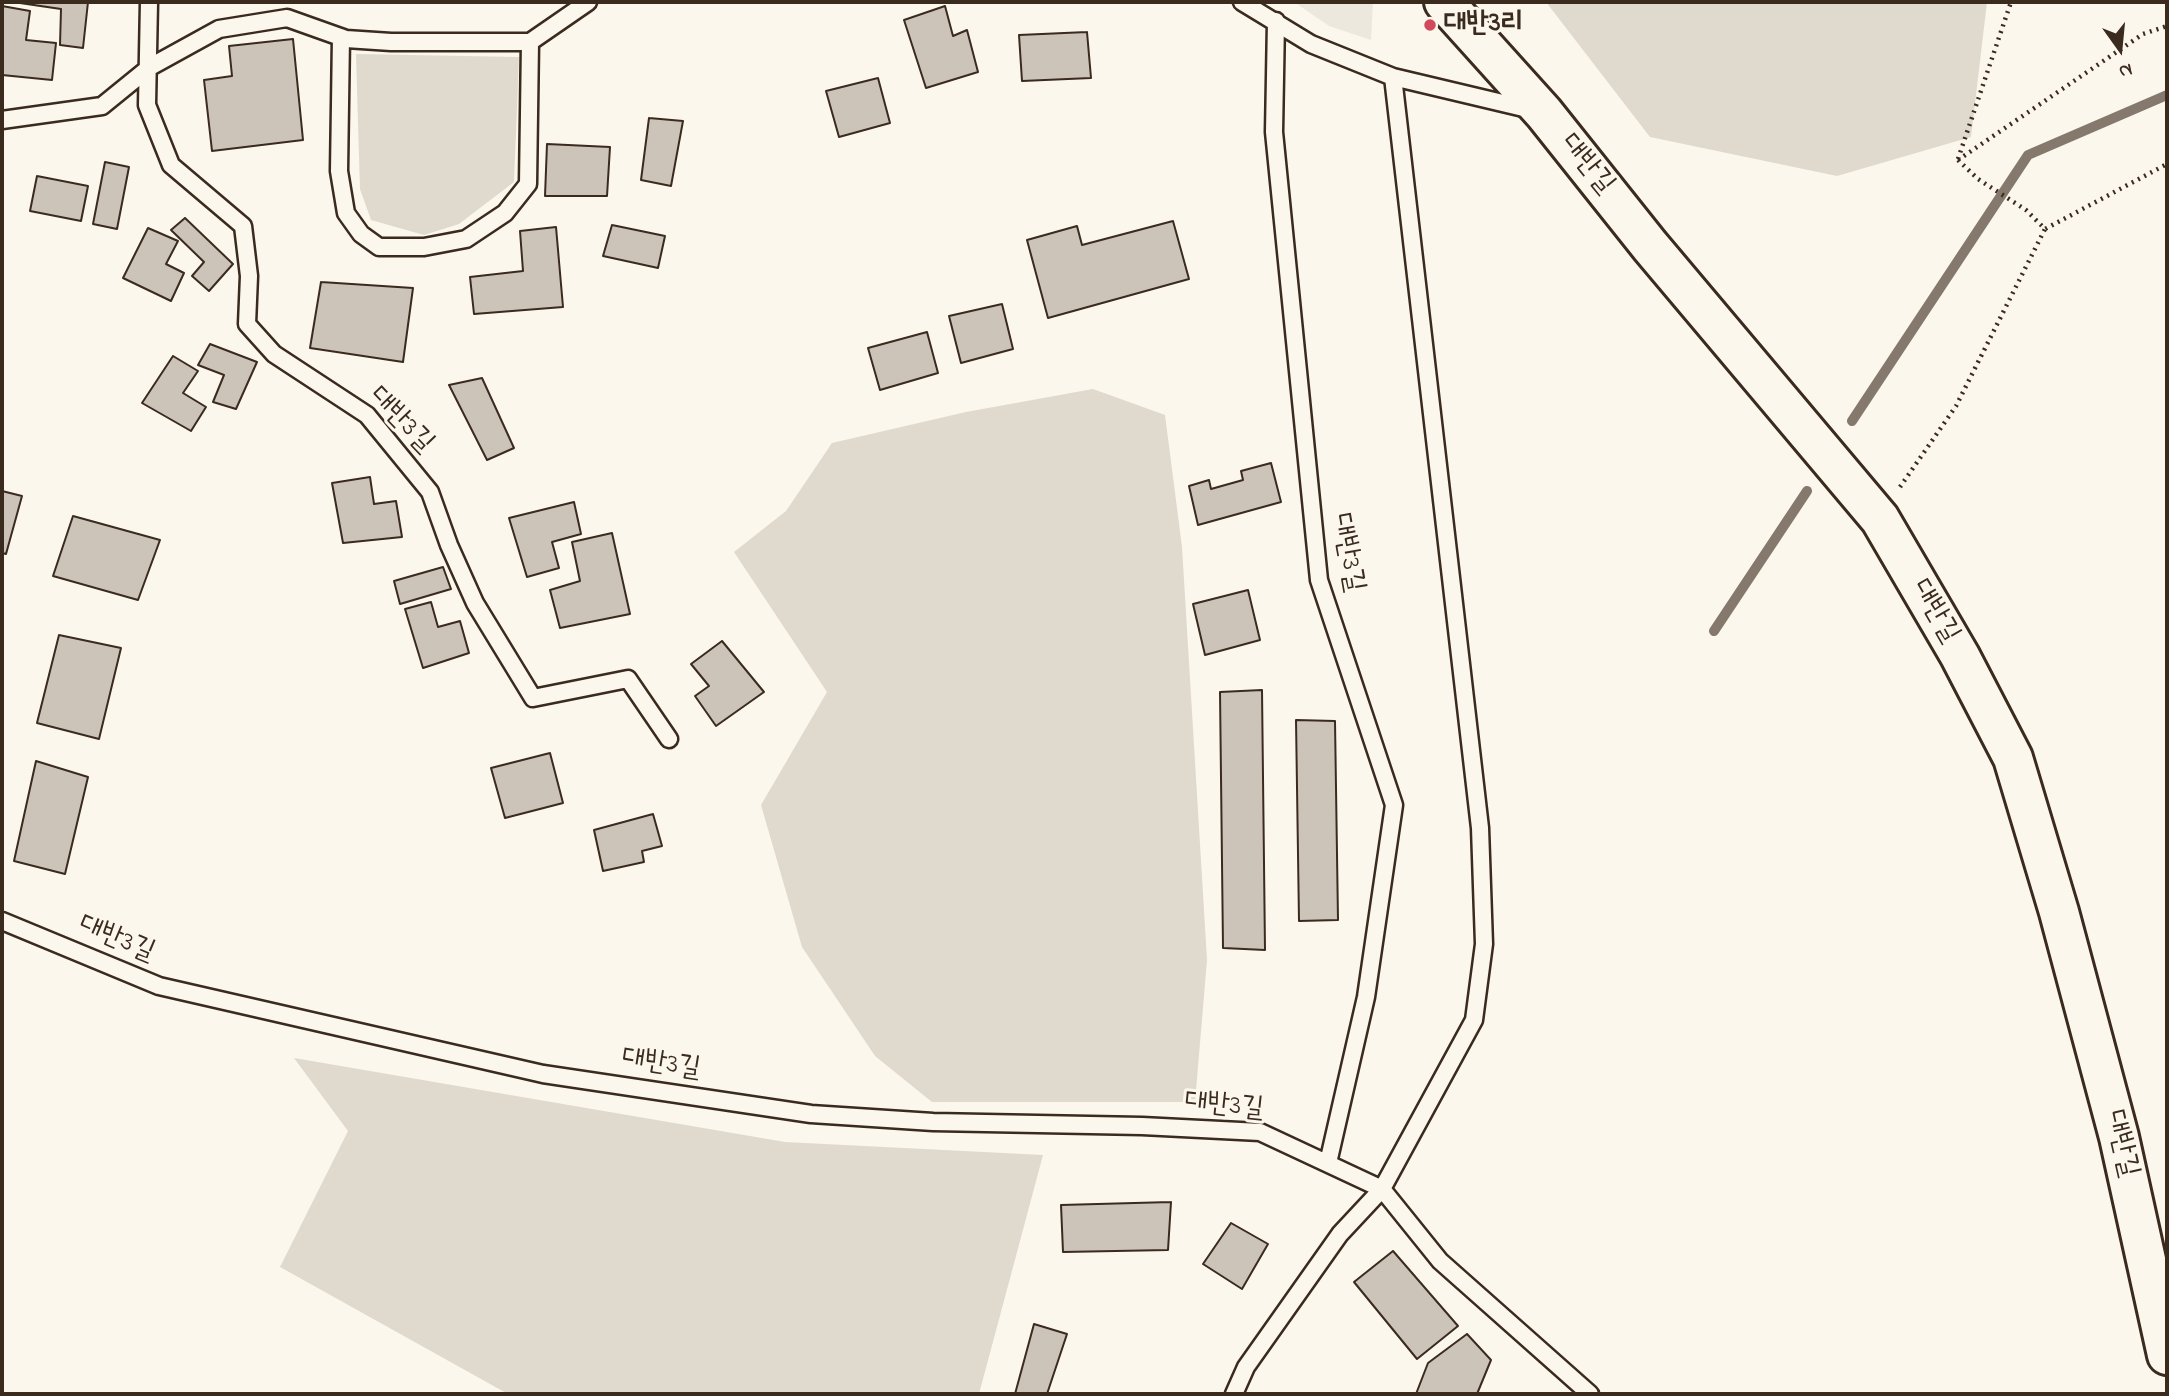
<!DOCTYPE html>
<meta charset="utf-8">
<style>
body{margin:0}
#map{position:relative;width:2169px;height:1396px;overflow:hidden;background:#fbf7ec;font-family:"Indie Flower",sans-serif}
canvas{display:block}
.frame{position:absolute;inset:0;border:4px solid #3b2a1e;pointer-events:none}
.north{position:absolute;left:2085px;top:14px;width:70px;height:70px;-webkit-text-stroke:5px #fbf7ec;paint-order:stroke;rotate:165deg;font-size:19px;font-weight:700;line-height:28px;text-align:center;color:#3b2a1e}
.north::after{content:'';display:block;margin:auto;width:24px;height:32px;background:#3b2a1e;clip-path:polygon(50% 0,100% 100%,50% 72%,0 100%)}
</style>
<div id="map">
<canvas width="2169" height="1396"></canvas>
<div class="frame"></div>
<div class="north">N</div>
</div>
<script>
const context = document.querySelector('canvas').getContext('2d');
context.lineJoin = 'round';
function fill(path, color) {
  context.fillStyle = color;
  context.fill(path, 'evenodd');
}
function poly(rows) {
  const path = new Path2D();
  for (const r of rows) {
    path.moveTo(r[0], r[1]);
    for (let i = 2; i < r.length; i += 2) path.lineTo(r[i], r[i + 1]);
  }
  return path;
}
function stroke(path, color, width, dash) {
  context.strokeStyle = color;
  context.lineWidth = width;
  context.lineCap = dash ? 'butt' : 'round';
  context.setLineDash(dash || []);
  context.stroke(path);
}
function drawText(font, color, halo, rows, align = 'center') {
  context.font = font + ' "Indie Flower","Poor Story",sans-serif';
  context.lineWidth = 6;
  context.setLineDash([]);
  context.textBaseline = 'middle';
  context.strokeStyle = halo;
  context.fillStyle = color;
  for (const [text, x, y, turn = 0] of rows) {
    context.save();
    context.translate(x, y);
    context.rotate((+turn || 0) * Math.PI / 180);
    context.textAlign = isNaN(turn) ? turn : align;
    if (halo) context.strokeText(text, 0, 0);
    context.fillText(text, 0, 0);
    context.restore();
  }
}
const built = poly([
 [1294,2,1373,2,1371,40,1329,26]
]);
const green = poly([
 [1546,2,1987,2,1971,137,1837,176,1650,137],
 [356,54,519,57,514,182,459,224,424,235,371,220,360,189],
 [1093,389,1165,415,1182,547,1207,960,1195,1102,932,1102,875,1056,802,947,761,805,827,692,734,552,786,511,832,443,966,412],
 [294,1058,785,1142,1043,1155,979,1394,508,1394,280,1267,348,1131]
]);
const stream = poly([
 [1852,421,2028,155,2167,95],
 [1714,631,1807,491]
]);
const building = poly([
 [13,2,88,2,83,48,60,45,61,9,13,2],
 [2,6,30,11,26,40,56,43,52,80,2,75,2,6],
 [945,6,953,36,967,30,978,72,926,88,904,20,945,6],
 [1087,32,1091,78,1022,81,1019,35,1087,32],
 [293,39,303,140,212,151,204,80,232,76,229,46,293,39],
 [878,78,890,123,839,137,826,91,878,78],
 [649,118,683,121,671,186,641,180,649,118],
 [547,144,610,147,607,196,545,196,547,144],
 [105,162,129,167,117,229,93,224,105,162],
 [37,176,88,186,81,221,30,211,37,176],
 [185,218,233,264,209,291,192,276,204,262,171,230,185,218],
 [1173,221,1189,279,1048,318,1027,240,1077,226,1082,245,1173,221],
 [612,225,665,236,658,268,603,256,612,225],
 [556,227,563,307,474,314,470,277,523,271,520,231,556,227],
 [148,228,178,241,166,264,184,273,171,301,123,278,148,228],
 [321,282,413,288,403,362,310,348,321,282],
 [1002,304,1013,349,961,363,949,316,1002,304],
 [927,332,938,373,880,390,868,348,927,332],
 [210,344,257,362,236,409,213,402,224,375,198,365,210,344],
 [173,356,198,371,183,393,206,407,191,431,142,403,173,356],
 [482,378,514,448,487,460,449,385,482,378],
 [1271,463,1281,502,1198,525,1189,486,1209,480,1211,489,1243,480,1241,471,1271,463],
 [370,477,374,504,396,501,402,537,343,543,332,483,370,477],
 [2,491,22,496,6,554,2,553,2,491],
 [574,502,581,534,552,542,559,568,527,577,509,518,574,502],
 [73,516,160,540,138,600,53,576,73,516],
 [612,533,630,614,560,628,550,590,580,581,572,542,612,533],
 [443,567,451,589,400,604,394,581,443,567],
 [1248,590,1260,640,1205,655,1193,604,1248,590],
 [431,602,438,627,460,621,469,653,423,668,405,609,431,602],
 [59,635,121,648,99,739,37,723,59,635],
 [722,641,764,692,716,726,695,696,709,686,691,664,722,641],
 [1262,690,1265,950,1223,948,1220,692,1262,690],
 [1296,720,1335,721,1338,920,1299,921,1296,720],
 [550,753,563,803,505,818,491,768,550,753],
 [36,761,88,777,65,874,14,861,36,761],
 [653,814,662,846,642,851,644,862,603,871,594,830,653,814],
 [1171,1202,1168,1250,1063,1252,1061,1205,1171,1202],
 [1231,1223,1268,1244,1242,1289,1203,1264,1231,1223],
 [1393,1251,1458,1326,1417,1359,1354,1282,1393,1251],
 [1034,1324,1067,1334,1047,1394,1015,1394,1034,1324],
 [1467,1334,1491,1360,1477,1394,1416,1394,1428,1363,1467,1334]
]);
const path = poly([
 [1958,159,2011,2],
 [1958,160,1978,179,2026,210,2045,229,2167,164],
 [1958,160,2143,34,2167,26],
 [1900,487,1956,406,2045,229]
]);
const lane = poly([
 [149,2,147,105,171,165,243,226,249,276,247,324,274,354,367,415,430,492,449,545,475,603,533,698,628,679,669,739],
 [1242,2,1311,44,1393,77],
 [1276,21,1274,132,1319,580,1394,805,1366,997,1328,1163],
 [341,37,339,171,346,213,361,234,379,247,424,247,466,239,505,213,528,184,530,42],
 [2,120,102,106,150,67,219,29,287,18,346,39,391,42,530,42,588,2],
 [2,921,159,986,543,1074,811,1114,933,1122,1142,1126,1260,1132,1382,1189,1440,1261,1590,1394],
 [1234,1394,1246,1367,1340,1234,1382,1189,1474,1020,1484,944,1480,828,1393,77,1532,110]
]);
const secondary = poly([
 [1444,2,1544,113,1650,246,1880,519,1960,656,2013,758,2059,912,2119,1137,2167,1355]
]);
const markers = [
 [1430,25,7,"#d1495b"]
];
const poiNames = [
 ["대반3리",1444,25]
];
const streetNames = [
 ["대반길",1586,165,51],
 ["대반3길",400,421,46],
 ["대반3길",1346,553,80],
 ["대반길",1934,612,60],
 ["대반3길",116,940,23],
 ["대반3길",661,1065,9],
 ["대반3길",1224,1107,6],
 ["대반길",2120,1144,77]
];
fill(built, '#ede8dd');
fill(green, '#dfd9ce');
stroke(stream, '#85796d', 10);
fill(building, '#ccc4b9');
stroke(building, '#3b2a1e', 2);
stroke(lane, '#3b2a1e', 21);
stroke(secondary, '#3b2a1e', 44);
stroke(path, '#3b2a1e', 4.5, [2, 5]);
stroke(lane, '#fbf7ec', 16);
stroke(secondary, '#fbf7ec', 38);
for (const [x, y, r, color] of markers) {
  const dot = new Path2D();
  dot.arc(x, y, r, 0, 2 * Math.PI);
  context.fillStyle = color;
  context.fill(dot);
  stroke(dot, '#fbf7ec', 2.5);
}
drawText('bold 28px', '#3b2a1e', '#fbf7ec', poiNames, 'left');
drawText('28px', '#3b2a1e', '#fbf7ec', streetNames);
</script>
